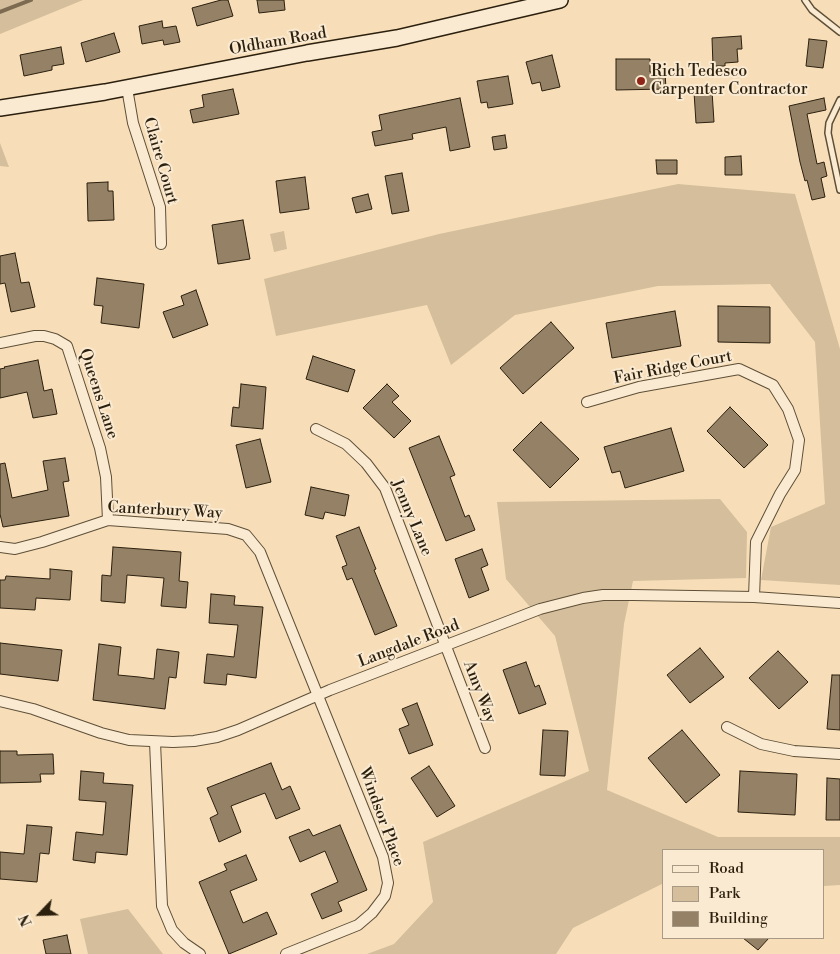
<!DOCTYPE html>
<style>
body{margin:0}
#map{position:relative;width:840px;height:954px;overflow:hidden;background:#f7deb8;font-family:"Libre Bodoni",serif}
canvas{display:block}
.legend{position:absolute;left:662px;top:849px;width:162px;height:90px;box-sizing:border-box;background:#faead1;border:1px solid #a79983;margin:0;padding:6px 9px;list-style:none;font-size:15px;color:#2b1f0e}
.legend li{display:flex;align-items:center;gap:10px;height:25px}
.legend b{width:25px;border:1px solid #a79983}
.north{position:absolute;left:15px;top:889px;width:50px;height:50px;-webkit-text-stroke:4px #faead1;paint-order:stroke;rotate:246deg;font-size:14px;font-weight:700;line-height:20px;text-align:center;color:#2b1f0e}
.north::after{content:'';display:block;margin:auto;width:18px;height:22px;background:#2b1f0e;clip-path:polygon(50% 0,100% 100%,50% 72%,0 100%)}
</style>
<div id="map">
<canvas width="840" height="954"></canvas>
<ul class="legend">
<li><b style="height:6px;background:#faead1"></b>Road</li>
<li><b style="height:14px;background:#d4be9b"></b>Park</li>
<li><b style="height:14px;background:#958266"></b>Building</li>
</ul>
<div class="north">N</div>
</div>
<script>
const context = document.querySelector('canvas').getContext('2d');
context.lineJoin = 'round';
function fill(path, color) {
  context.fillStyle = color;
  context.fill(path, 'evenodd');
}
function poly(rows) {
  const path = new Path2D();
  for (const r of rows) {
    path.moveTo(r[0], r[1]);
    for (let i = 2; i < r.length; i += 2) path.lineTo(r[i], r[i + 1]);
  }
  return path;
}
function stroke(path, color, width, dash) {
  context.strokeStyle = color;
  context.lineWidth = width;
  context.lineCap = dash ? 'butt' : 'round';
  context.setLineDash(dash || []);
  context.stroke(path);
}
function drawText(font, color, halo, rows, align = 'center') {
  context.font = font + ' "Libre Bodoni",serif';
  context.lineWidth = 4;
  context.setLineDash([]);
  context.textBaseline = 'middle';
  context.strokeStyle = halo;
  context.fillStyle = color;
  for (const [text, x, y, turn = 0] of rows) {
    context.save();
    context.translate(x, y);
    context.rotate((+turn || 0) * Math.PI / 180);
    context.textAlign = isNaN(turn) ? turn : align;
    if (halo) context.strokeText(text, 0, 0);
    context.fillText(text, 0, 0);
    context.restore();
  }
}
const green = poly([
 [0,0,83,0,0,34],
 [0,143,9,167,0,166],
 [678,184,795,194,840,349,840,585,761,580,771,527,825,504,815,342,770,284,658,286,515,315,451,365,427,305,276,336,264,279,439,234],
 [284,231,287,249,274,252,270,234],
 [720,499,747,532,746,578,633,581,624,624,607,790,718,837,840,837,840,885,824,886,824,850,664,850,664,883,573,928,556,954,367,954,394,944,433,902,423,842,589,771,555,636,506,579,497,502],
 [128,909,163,954,88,954,80,919]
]);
const stream = poly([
 [0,12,31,0]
]);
const building = poly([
 [221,0,228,0,233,16,197,26,192,8,221,0],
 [257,0,284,0,285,10,259,13,257,0],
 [162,21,163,28,176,26,180,42,164,45,163,40,142,44,139,26,162,21],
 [114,33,120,52,86,62,81,43,114,33],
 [741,36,742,49,737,49,738,62,725,63,725,66,713,66,712,38,741,36],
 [809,39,827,41,823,68,806,66,809,39],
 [61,47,64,64,52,66,52,70,24,76,20,55,61,47],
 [552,55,560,87,542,91,540,82,532,84,526,62,552,55],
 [616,59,650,59,650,72,665,72,666,89,616,90,616,59],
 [508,76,513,104,488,108,487,102,481,103,477,81,508,76],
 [233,89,239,114,193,123,190,110,204,107,202,95,233,89],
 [712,91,714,122,696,123,694,92,712,91],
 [460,98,470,147,450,151,446,127,412,134,413,139,375,146,372,132,382,130,379,115,460,98],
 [824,98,826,110,807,114,817,164,824,162,827,176,821,178,825,197,812,200,807,180,805,181,800,162,789,106,824,98],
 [505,135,507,148,494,150,492,137,505,135],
 [741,156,742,175,725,175,725,157,741,156],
 [656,160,677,160,677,174,657,174,656,160],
 [402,173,409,211,392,214,385,176,402,173],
 [305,177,309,209,280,213,276,181,305,177],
 [108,182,108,191,113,191,114,220,88,221,87,183,108,182],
 [368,194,372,209,356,213,352,198,368,194],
 [243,220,250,259,218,264,212,225,243,220],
 [15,253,21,283,29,282,35,307,11,312,5,283,0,284,0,256,15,253],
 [97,278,144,284,139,328,101,323,103,306,94,305,97,278],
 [196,290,208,325,173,338,163,312,184,305,181,296,196,290],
 [718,306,770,307,770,343,718,342,718,306],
 [675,311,681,346,612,358,606,323,675,311],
 [551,322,574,348,523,394,500,368,551,322],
 [313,356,355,370,348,392,306,379,313,356],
 [38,360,44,391,52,389,57,414,33,418,27,392,0,398,0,369,5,368,4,367,38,360],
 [241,384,266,387,263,429,231,426,233,407,239,408,241,384],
 [387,384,399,396,392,402,411,421,394,438,363,408,387,384],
 [730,407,768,445,744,468,707,431,730,407],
 [541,422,579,459,550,488,513,450,541,422],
 [671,428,684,471,625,488,620,471,612,473,604,447,671,428],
 [439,436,455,475,450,477,465,517,469,515,475,530,446,541,409,448,439,436],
 [260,439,271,482,246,488,236,445,260,439],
 [65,458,69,481,63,482,69,516,3,527,0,514,0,464,5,463,12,498,48,490,43,461,65,458],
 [311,487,349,495,345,516,325,512,323,519,305,515,311,487],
 [359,527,376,569,374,570,397,626,375,635,352,578,347,580,342,567,347,565,336,536,359,527],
 [113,547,181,552,179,581,188,582,186,608,161,606,164,578,127,575,125,603,101,601,102,575,111,576,113,547],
 [482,549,488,565,481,568,489,590,469,598,455,559,482,549],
 [50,569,72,571,70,600,36,598,35,610,0,608,0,580,5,580,6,576,50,579,50,569],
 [211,594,235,596,234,605,263,607,256,678,227,674,226,685,204,683,207,654,234,657,238,625,209,623,211,594],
 [0,643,62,650,58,681,0,674,0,643],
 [99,644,121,647,118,675,139,677,154,679,157,649,179,652,176,678,169,677,165,709,93,700,99,644],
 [700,648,724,677,690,703,667,675,700,648],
 [778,651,808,682,779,709,749,678,778,651],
 [526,662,535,687,539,685,546,704,519,714,503,670,526,662],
 [832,675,840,675,840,730,827,729,832,675],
 [417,703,433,745,409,754,399,729,409,725,402,709,417,703],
 [543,730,568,731,565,776,540,775,543,730],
 [682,730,720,775,686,803,648,758,682,730],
 [0,751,17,751,17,755,53,754,54,774,40,774,41,782,0,783,0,751],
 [271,763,282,790,290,786,300,809,276,819,265,793,249,799,231,806,241,832,219,842,210,818,218,814,207,788,271,763],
 [429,766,455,806,437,817,411,778,429,766],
 [81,771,104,773,103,783,133,785,127,855,96,852,95,863,73,860,76,832,103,835,106,802,79,800,81,771],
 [740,771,797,774,795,815,738,812,740,771],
 [827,778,840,779,840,820,826,820,827,778],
 [27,825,52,827,49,854,40,853,37,882,0,879,0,852,24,854,27,825],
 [340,825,367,890,338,902,342,911,322,919,311,894,338,882,325,851,300,862,289,837,309,829,313,836,340,825],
 [246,855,257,880,230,891,243,923,267,912,277,934,229,954,199,882,227,870,224,864,246,855],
 [67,935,71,954,46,954,43,940,67,935],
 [743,938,769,938,758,950,743,938]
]);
const lane = poly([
 [805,0,812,10,840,32],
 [840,100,829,123,828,133,840,190]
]);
const street = poly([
 [127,88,133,123,160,207,161,244],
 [0,343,35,336,44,336,55,339,67,346,100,448,106,477,108,520],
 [587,402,639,387,739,369,773,385,788,409,799,440,795,470,780,494,756,542,754,597],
 [316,429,346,444,366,463,385,488,485,748],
 [0,547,15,549,42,542,108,520,228,529,246,535,260,552,383,857,388,883,385,896,372,913,358,925,286,954],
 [0,701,33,709,101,733,129,740,173,742,194,741,217,737,238,730,330,690,540,609,583,598,603,595,633,595,754,597,840,603],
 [727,727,761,744,794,751,840,754],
 [155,742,162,906,172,930,184,943,200,954]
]);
const secondary = poly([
 [0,108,105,92,307,53,397,38,560,0]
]);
const markers = [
 [641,81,5,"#8f2418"]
];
const streetNames = [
 ["Oldham Road",278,42,-10],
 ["Claire Court",160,161,74],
 ["Fair Ridge Court",673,368,-11],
 ["Queens Lane",98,394,72],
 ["Canterbury Way",165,511,3],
 ["Jenny Lane",411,518,67],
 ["Langdale Road",409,644,-21],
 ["Amy Way",479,692,69],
 ["Windsor Place",381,817,70]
];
const poiNames = [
 ["Rich Tedesco",651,72],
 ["Carpenter Contractor",651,90]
];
fill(green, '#d4be9b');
stroke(stream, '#7c6b51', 4);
fill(building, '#958266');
stroke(building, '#2b1f0e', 1);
stroke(lane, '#5e4f38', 8);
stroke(street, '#5e4f38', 12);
stroke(secondary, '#2b1f0e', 18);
stroke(lane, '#faead1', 5);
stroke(street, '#faead1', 10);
stroke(secondary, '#faead1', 15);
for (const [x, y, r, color] of markers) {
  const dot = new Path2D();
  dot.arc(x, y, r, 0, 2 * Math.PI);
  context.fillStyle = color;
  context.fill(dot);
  stroke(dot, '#faead1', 2);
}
drawText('16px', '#2b1f0e', '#faead1', streetNames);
drawText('16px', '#2b1f0e', '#faead1', poiNames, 'left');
</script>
